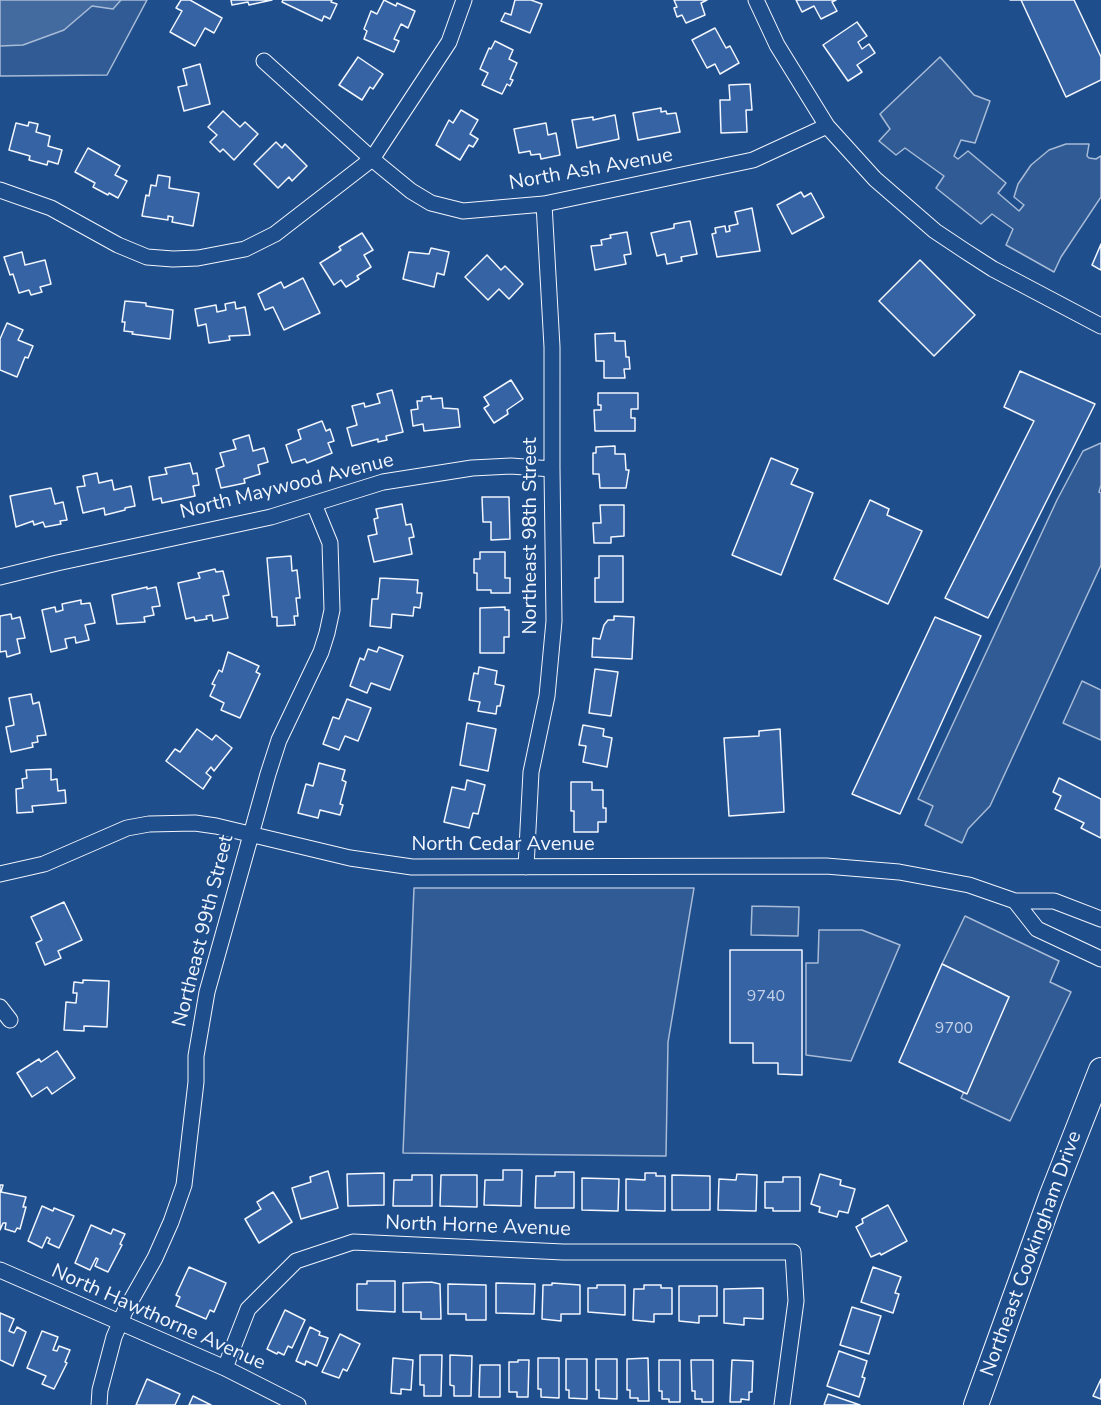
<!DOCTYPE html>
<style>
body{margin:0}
canvas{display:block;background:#1f4e8c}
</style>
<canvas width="1101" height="1405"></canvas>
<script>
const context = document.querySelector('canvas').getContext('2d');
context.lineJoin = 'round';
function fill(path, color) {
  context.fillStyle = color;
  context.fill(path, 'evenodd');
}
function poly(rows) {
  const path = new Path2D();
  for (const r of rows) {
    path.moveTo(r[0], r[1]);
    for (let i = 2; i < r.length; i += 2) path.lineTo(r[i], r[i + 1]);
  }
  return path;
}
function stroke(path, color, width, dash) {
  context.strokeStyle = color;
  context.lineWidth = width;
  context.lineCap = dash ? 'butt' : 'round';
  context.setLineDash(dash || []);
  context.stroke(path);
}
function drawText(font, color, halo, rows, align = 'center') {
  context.font = font + ' "Nunito Sans",sans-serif';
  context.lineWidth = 4.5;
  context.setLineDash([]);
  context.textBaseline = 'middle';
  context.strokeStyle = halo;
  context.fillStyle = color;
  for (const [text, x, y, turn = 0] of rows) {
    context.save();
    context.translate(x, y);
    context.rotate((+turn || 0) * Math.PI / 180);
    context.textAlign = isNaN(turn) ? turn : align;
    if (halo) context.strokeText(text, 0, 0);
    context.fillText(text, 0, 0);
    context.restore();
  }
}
const built = poly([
 [0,0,147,0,107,75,0,76,0,0],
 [940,57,974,95,990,101,975,143,961,140,954,156,958,159,968,151,1006,183,998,193,1019,211,1024,205,1014,197,1018,184,1031,165,1049,150,1066,144,1089,144,1087,156,1089,158,1096,159,1101,156,1101,197,1061,257,1054,272,1006,245,1013,229,992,214,981,224,936,188,944,176,905,148,896,155,879,141,890,129,880,114,940,57],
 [1101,443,1101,485,1099,492,1101,493,1101,565,990,806,968,829,962,843,925,825,933,806,918,799,1057,500,1083,451,1101,443],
 [1082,681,1101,690,1101,740,1063,723,1082,681],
 [414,888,694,888,668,1042,666,1156,403,1153,414,888],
 [752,906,799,907,798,936,751,935,752,906],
 [965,916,1059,961,1050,982,1071,992,1010,1121,961,1098,1009,997,942,964,965,916],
 [819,930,862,930,900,945,851,1061,806,1055,806,963,818,963,819,930]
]);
const water = poly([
 [0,0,121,0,113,9,92,6,64,30,23,45,0,46,0,0]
]);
const building = poly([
 [181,0,190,0,222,18,214,33,205,28,195,46,170,32,182,11,176,8,181,0],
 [231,0,272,0,249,5,248,2,232,5,231,0],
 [283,0,332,0,331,2,337,4,330,19,324,16,322,21,282,2,283,0],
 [384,0,396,6,397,3,415,11,408,28,401,24,394,39,399,41,394,52,364,39,367,31,364,29,371,11,377,14,384,0],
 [515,0,531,0,542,4,530,33,501,21,505,13,511,15,515,0],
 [674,0,707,0,701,3,705,15,686,23,682,15,677,17,674,8,677,7,674,0],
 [796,0,836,0,832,2,837,11,821,19,814,6,802,12,796,0],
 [1010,0,1074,0,1101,57,1101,80,1066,97,1021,0,1010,0],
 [857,22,867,36,858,42,862,49,869,44,875,53,857,65,862,72,848,81,823,45,857,22],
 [715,28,726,48,730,46,739,63,720,74,715,64,707,68,692,40,715,28],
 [495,41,513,50,509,59,517,63,510,79,513,80,510,86,507,84,502,94,482,85,488,73,480,69,489,48,491,49,495,41],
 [358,57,383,74,373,89,370,87,362,100,339,85,358,57],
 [200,64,210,104,184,111,178,87,187,85,183,69,200,64],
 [750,84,752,110,746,110,747,132,721,133,720,100,730,100,729,85,750,84],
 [661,108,661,112,666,111,667,114,676,113,680,132,638,140,633,113,661,108],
 [461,110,478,120,470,134,478,139,473,147,469,145,460,160,436,145,449,120,453,123,461,110],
 [223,111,240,127,245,122,258,134,234,160,223,149,220,152,210,142,217,135,208,127,223,111],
 [615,115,619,139,577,148,572,120,593,117,593,120,615,115],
 [29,122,38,124,36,132,50,136,48,146,62,150,58,164,48,161,47,165,29,160,30,156,9,150,16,123,28,126,29,122],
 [546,123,548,135,556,133,560,155,541,159,540,154,531,155,530,151,519,153,514,129,546,123],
 [276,142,282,148,285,144,307,166,292,181,289,177,278,188,254,164,276,142],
 [88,148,120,166,115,175,127,181,118,198,109,193,108,195,93,187,95,183,75,172,88,148],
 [158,175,170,177,169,188,199,193,193,226,172,222,173,217,168,216,168,220,142,216,146,195,149,196,151,185,156,186,158,175],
 [801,192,804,197,811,193,824,217,792,234,777,205,801,192],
 [752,208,760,251,717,257,712,234,716,233,715,228,725,226,726,232,730,231,729,226,738,224,735,212,752,208],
 [690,221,697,254,681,257,682,261,667,264,665,254,657,256,651,233,674,228,674,224,690,221],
 [627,232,631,254,624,255,626,264,595,270,591,246,602,245,601,240,611,238,610,235,627,232],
 [362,233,373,250,364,255,371,267,357,276,359,279,346,287,341,280,334,285,320,263,341,250,339,247,362,233],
 [1101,244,1101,270,1092,265,1101,244],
 [431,248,449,252,444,275,437,273,434,287,403,279,409,252,429,254,431,248],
 [22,252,25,265,45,260,51,284,40,287,42,292,31,295,29,290,19,293,13,274,10,275,4,257,22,252],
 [487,255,501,270,505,266,523,284,509,299,499,289,488,300,465,277,487,255],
 [920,260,975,315,934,356,879,301,920,260],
 [303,278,320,313,284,330,273,307,265,310,258,294,281,282,284,288,303,278],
 [125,301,146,303,146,306,173,310,170,339,132,334,133,332,124,331,125,322,122,322,125,301],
 [235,302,236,309,245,307,250,335,229,336,230,340,209,343,206,324,198,326,195,309,216,305,217,312,226,310,225,304,235,302],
 [7,323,23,330,18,340,33,346,28,358,25,357,17,377,0,370,0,339,7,323],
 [615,333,615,341,625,341,626,357,629,357,630,369,624,369,625,378,604,378,604,361,596,361,595,334,615,333],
 [1020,371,1095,404,988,618,945,598,1034,421,1004,407,1020,371],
 [511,380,523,399,507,410,508,414,494,423,484,408,489,405,484,397,511,380],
 [392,390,403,432,386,436,387,440,378,442,378,439,352,446,347,428,357,425,352,406,364,403,365,407,380,403,377,394,392,390],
 [598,393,638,393,638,409,631,409,631,418,635,418,635,431,595,431,594,410,601,410,601,405,598,405,598,393],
 [431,396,431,399,442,398,443,408,458,409,460,427,424,431,423,424,413,426,411,410,418,409,417,401,422,401,422,397,431,396],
 [322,421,326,431,330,429,334,441,328,443,332,453,307,463,305,459,292,463,286,445,301,439,298,430,322,421],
 [249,435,253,451,264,448,268,462,258,465,260,474,244,479,245,483,221,488,216,469,224,466,220,453,236,449,233,440,249,435],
 [615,446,615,454,625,454,626,470,629,470,626,488,600,488,599,474,593,474,593,453,596,453,596,447,615,446],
 [771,458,798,469,791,484,813,493,781,575,732,555,771,458],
 [190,463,193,474,197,473,199,485,193,486,195,496,162,503,161,498,153,500,149,477,167,474,165,468,190,463],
 [97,473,99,483,112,480,114,490,131,486,135,506,125,508,125,510,105,515,104,508,83,513,77,487,85,486,83,476,97,473],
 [51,488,55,504,63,502,67,520,60,521,61,524,45,527,43,522,34,525,33,521,16,527,10,496,51,488],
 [482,497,509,497,510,539,491,540,491,522,483,522,482,497],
 [870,500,889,509,887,515,922,531,888,604,834,579,870,500],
 [402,504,406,525,411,524,414,537,409,538,412,554,374,562,368,536,377,534,374,519,378,518,376,509,402,504],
 [600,505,624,505,624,536,611,537,611,543,594,543,593,523,601,523,600,505],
 [480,552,505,552,505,578,510,578,510,593,491,593,491,590,477,590,477,573,474,573,474,559,480,559,480,552],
 [291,556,292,571,297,570,300,598,296,598,298,616,294,616,295,625,277,626,277,617,272,617,267,558,291,556],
 [599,556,623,556,623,602,595,602,595,578,599,578,599,556],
 [215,569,216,572,223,571,229,595,223,596,228,618,213,621,212,615,206,616,207,619,195,621,194,617,186,619,178,583,200,578,198,573,215,569],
 [380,578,418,580,417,593,422,593,420,608,414,607,413,616,392,614,391,628,370,626,372,599,378,599,380,578],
 [147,587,147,589,156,587,160,606,152,607,154,615,144,617,145,622,117,624,112,595,147,587],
 [81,600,81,604,90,603,95,623,85,625,89,640,76,643,75,637,65,639,67,648,51,652,42,610,55,607,56,612,63,610,62,604,81,600],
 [505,607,505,610,509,610,509,637,504,637,504,653,480,653,480,608,505,607],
 [11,614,12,619,20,617,25,638,17,639,20,653,7,657,6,651,0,652,0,616,11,614],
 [614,616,634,617,632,659,592,657,593,638,600,639,604,625,608,620,614,620,614,616],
 [935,617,981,636,900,814,852,794,935,617],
 [379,647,403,656,390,690,371,683,367,693,350,686,360,658,364,660,368,649,377,652,379,647],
 [228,652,259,666,256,672,260,674,240,718,221,710,224,703,210,696,215,685,212,684,219,670,222,672,228,652],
 [479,667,497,671,495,684,504,686,500,706,497,706,496,714,478,711,480,702,469,700,474,673,478,674,479,667],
 [595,669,618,672,611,716,589,713,595,669],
 [31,694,33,704,39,702,46,735,37,736,38,742,32,743,33,747,11,752,6,727,14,725,9,698,31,694],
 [347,699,371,708,358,741,345,736,339,750,323,744,333,717,339,719,347,699],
 [467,723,496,729,488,771,460,765,467,723],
 [583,725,604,729,603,736,612,738,607,767,583,762,586,746,579,745,583,725],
 [197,729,212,740,216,735,232,748,214,771,211,767,206,773,211,777,203,789,166,761,175,749,180,752,197,729],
 [780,729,784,812,729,816,724,738,759,736,759,731,780,729],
 [319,763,345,770,342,780,346,782,340,804,343,805,340,815,320,810,318,818,298,813,306,784,313,786,319,763],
 [51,769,51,780,57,779,58,791,65,790,66,803,32,806,33,812,17,813,16,789,23,788,22,779,27,778,26,770,51,769],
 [1059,778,1101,799,1101,838,1081,828,1084,823,1055,809,1061,796,1053,792,1059,778],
 [467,780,485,785,478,814,473,813,469,828,444,822,452,787,465,790,467,780],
 [571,782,592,782,592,790,603,790,603,808,606,808,606,822,598,822,598,832,574,832,574,811,571,811,571,782],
 [64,902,82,940,58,951,61,958,45,965,36,943,42,940,31,917,64,902],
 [730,950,802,950,802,1075,778,1074,778,1063,753,1063,753,1043,730,1043,730,950],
 [942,964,1009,997,967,1094,899,1062,942,964],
 [83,980,109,981,107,1027,84,1026,84,1031,64,1030,66,1002,76,1003,77,993,73,993,74,982,83,983,83,980],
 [57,1051,75,1078,52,1094,47,1087,32,1097,17,1073,39,1059,41,1062,57,1051],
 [503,1170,522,1170,521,1206,484,1205,485,1180,503,1180,503,1170],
 [328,1171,338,1208,301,1219,292,1188,311,1182,310,1177,328,1171],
 [555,1172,574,1172,574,1208,535,1208,536,1176,555,1176,555,1172],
 [384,1173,384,1205,348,1206,347,1174,384,1173],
 [645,1173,656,1173,656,1176,665,1176,665,1211,626,1210,626,1179,645,1180,645,1173],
 [737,1174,757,1175,756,1211,718,1210,719,1179,736,1180,737,1174],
 [820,1174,841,1180,840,1185,855,1189,848,1213,839,1211,837,1217,819,1212,820,1207,811,1204,820,1174],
 [412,1175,432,1175,432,1206,393,1206,394,1180,412,1180,412,1175],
 [441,1175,477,1175,477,1207,440,1206,441,1175],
 [672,1175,710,1176,710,1210,672,1210,672,1175],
 [783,1177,800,1177,800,1211,773,1211,773,1208,765,1208,765,1182,783,1182,783,1177],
 [582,1178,619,1179,618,1211,582,1210,582,1178],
 [0,1185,3,1185,1,1192,26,1197,23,1207,26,1207,20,1229,17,1228,15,1232,5,1229,6,1223,3,1223,0,1230,0,1185],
 [273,1192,292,1222,259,1243,245,1219,261,1209,257,1202,273,1192],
 [888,1205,907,1241,881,1255,880,1253,871,1257,856,1227,863,1223,862,1219,888,1205],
 [42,1206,53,1211,54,1208,74,1216,59,1248,48,1243,50,1239,47,1237,42,1248,28,1241,42,1206],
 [91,1225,111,1234,113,1229,125,1234,120,1244,122,1245,108,1272,95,1266,98,1259,96,1258,90,1270,75,1263,91,1225],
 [189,1267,226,1283,214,1312,210,1310,206,1319,176,1306,180,1297,176,1295,189,1267],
 [873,1267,901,1277,895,1293,899,1294,893,1313,861,1302,873,1267],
 [367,1281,395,1281,395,1312,357,1310,357,1284,367,1284,367,1281],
 [431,1282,440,1284,441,1319,421,1319,421,1312,403,1312,403,1283,431,1282],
 [496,1283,535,1284,534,1314,496,1313,496,1283],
 [552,1283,580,1285,580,1314,561,1314,561,1321,542,1319,543,1285,552,1285,552,1283],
 [448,1284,486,1285,486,1320,466,1320,466,1314,448,1314,448,1284],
 [597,1285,625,1285,625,1315,588,1312,588,1288,597,1288,597,1285],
 [644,1285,661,1285,661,1288,672,1288,672,1314,654,1314,654,1322,633,1320,634,1289,644,1289,644,1285],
 [679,1286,717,1286,717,1316,699,1316,699,1323,679,1321,679,1286],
 [763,1288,763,1319,744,1318,744,1325,724,1323,724,1289,763,1288],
 [852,1307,881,1316,869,1354,840,1345,852,1307],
 [285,1310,305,1320,292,1348,288,1346,284,1355,278,1352,277,1354,267,1349,285,1310],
 [0,1313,14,1319,9,1331,14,1333,17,1327,26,1332,13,1366,0,1360,0,1313],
 [310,1327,320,1332,319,1335,328,1338,317,1366,306,1361,305,1365,296,1361,310,1327],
 [42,1331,58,1337,53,1350,57,1351,59,1346,70,1350,65,1362,67,1363,54,1389,42,1384,46,1376,27,1368,42,1331],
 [340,1334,360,1344,347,1371,343,1369,339,1378,322,1372,340,1334],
 [839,1351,867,1361,862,1377,865,1378,859,1397,827,1386,839,1351],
 [420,1355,442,1355,441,1396,424,1396,424,1385,420,1385,420,1355],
 [450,1355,472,1356,471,1396,454,1396,454,1386,450,1385,450,1355],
 [393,1358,413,1360,411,1390,401,1389,401,1394,391,1393,393,1358],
 [538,1358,559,1358,559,1398,541,1397,541,1389,538,1389,538,1358],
 [648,1358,649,1401,638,1401,638,1398,630,1398,630,1390,627,1390,627,1359,648,1358],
 [566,1359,587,1359,587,1399,569,1398,569,1390,566,1390,566,1359],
 [596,1359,617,1359,617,1399,599,1398,599,1390,596,1390,596,1359],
 [518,1360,529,1360,528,1397,517,1397,517,1392,509,1392,509,1362,518,1362,518,1360],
 [659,1360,680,1360,680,1402,669,1402,669,1399,662,1399,662,1391,659,1391,659,1360],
 [691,1360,713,1360,713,1402,702,1402,702,1399,695,1399,695,1391,692,1391,691,1360],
 [732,1360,753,1361,752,1392,749,1392,749,1400,741,1399,741,1402,730,1402,732,1360],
 [480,1365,500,1365,500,1397,479,1397,480,1365],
 [147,1379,180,1394,175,1405,136,1405,147,1379],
 [1101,1379,1101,1399,1093,1396,1101,1379],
 [828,1394,860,1405,824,1405,828,1394],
 [193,1396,211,1405,189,1405,193,1396]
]);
const street = poly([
 [756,0,777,45,827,126,875,179,935,231,965,251,993,269,1101,326],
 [264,61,372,159,411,191,431,203,463,211,544,204,753,160,827,126],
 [0,190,51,208,118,245,147,257,173,259,198,258,245,249,275,234,372,159,449,42,464,0],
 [0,577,57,563,271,517,383,482,472,468,511,466,552,469],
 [526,867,531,772,547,696,554,621,552,469,552,347,544,204],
 [0,874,44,864,127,828,149,824,195,823,216,826,350,858,412,867,826,866,899,872,969,885,1015,901,1054,901,1101,919],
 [1015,901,1037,929,1101,959],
 [0,1007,10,1020],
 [0,1270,225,1368,298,1405],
 [225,1368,248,1309,296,1261,353,1242,563,1252,793,1252,796,1301,782,1405],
 [99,1405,100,1390,114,1337,125,1311,155,1258,171,1222,184,1185,196,1082,196,1056,207,992,268,774,279,740,321,652,327,633,332,610,330,543,314,504]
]);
const primary = poly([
 [976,1405,1051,1197,1101,1070]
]);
const numberNames = [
 ["9740",766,997],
 ["9700",954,1029]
];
const streetNames = [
 ["North Ash Avenue",591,170,-10],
 ["North Maywood Avenue",287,487,-14],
 ["Northeast 98th Street",531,536,-90],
 ["North Cedar Avenue",503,845],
 ["Northeast 99th Street",204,931,-76],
 ["North Horne Avenue",478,1227,2],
 ["Northeast Cookingham Drive",1032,1254,-70],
 ["North Hawthorne Avenue",158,1318,24]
];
fill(built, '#305b95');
stroke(built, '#a8bbd7', 1.5);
fill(water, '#446ba0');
stroke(water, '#a8bbd7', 1.5);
fill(building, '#3563a3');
stroke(building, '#f2f6ff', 1.5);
stroke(street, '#f2f6ff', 17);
stroke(primary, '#f2f6ff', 26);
stroke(street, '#1f4e8c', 15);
stroke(primary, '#1f4e8c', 24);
drawText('16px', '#c3d1e8', null, numberNames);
drawText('20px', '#f2f6ff', '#1f4e8c', streetNames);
</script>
